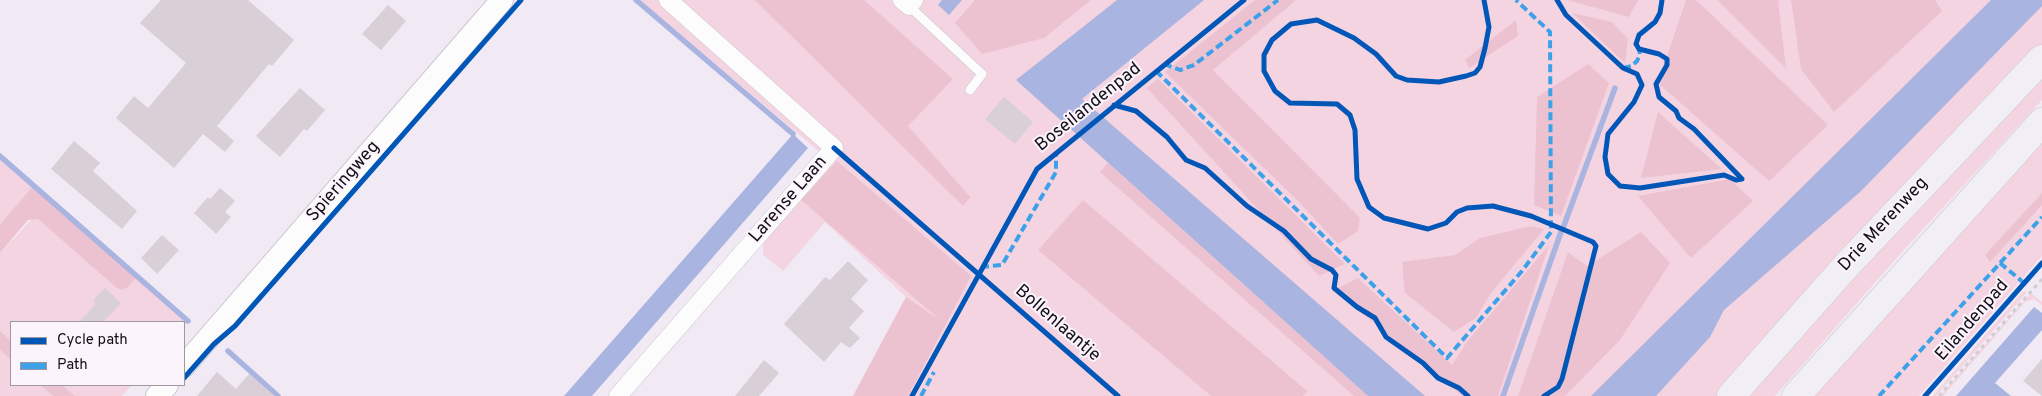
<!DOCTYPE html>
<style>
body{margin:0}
#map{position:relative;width:2042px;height:396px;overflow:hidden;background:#f1e9f4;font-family:Overpass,sans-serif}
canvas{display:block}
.legend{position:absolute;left:10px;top:321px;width:175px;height:65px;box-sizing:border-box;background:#fbf4fd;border:1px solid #9f98a1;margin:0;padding:6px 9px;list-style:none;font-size:15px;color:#140f17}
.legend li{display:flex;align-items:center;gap:10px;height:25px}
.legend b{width:25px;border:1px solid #9f98a1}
</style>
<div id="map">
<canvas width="2042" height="396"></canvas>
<ul class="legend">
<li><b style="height:6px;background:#0057b8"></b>Cycle path</li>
<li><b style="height:6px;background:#3da1ea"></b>Path</li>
</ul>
</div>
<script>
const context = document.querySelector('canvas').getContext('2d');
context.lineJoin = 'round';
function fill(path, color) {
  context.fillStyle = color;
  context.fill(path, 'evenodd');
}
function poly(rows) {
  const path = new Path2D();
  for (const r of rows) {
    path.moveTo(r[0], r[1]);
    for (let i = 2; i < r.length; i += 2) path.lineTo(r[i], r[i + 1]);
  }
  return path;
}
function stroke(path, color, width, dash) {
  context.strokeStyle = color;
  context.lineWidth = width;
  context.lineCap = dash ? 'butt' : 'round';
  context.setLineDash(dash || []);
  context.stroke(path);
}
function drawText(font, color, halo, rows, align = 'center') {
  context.font = font + ' Overpass,sans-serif';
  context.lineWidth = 4;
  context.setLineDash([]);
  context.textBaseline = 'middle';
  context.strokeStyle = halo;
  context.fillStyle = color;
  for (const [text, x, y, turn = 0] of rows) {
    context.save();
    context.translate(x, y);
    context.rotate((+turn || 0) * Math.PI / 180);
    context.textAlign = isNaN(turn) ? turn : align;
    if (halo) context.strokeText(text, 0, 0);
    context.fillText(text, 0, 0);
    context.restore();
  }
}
const green = poly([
 [639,0,891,0,899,7,905,0,2042,0,2042,54,1725,396,853,396,906,297,825,222,783,271,763,255,763,243,833,163],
 [2042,68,2042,100,1902,252,1775,396,1741,396],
 [2042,140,2042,256,1919,396,1811,396],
 [0,154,34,185,0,224],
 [32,219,38,219,128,287,138,276,188,321,184,326,184,322,11,322,11,341,0,331,0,253],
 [2022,292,2027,292,1936,396,1933,396],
 [2031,293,2042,302,2042,305,2034,299,2025,302,1943,396,1940,396],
 [0,350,11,360,11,385,40,385,53,396,0,396],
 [62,385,132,385,122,396,75,396]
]);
const forest = poly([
 [755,0,864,0,953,79,908,126,970,197,963,206],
 [975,0,1091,0,1044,38,982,54,955,23],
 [1255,0,1296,0,1213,70,1360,218,1358,231,1338,244,1299,202,1165,72],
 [1567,0,1638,0,1629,17],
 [1686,0,1696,0,1828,125,1769,181,1658,83],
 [1717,0,1778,0,1786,68],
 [1791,0,1935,0,1942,11,1834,112,1801,69],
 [1572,13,1612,22,1628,39,1625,63],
 [1516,20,1518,36,1469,68,1465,60],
 [1588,64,1609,83,1561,216,1534,205,1537,97],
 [1158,79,1331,250,1345,264,1319,276,1147,88],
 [1658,112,1722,169,1641,178],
 [837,161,971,276,908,396,853,396,906,297,940,320,801,200],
 [1108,163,1368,396,1354,396,1100,172],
 [1730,179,1753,201,1691,258,1638,196],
 [34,185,138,276,128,287,122,290,117,288,38,219,28,220,0,253,0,224],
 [2042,193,2042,205,1990,262,1985,255],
 [1083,200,1307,391,1303,396,1211,396,1038,250],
 [1531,226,1544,229,1491,293,1476,318,1454,332,1405,293,1402,262,1455,255,1480,238],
 [1641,232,1670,263,1620,340,1565,396,1518,396,1568,252,1587,266],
 [1549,245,1498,396,1462,396,1334,290,1358,278,1452,365,1466,343],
 [0,331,11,341,11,360,0,350],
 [40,385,62,385,75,396,53,396]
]);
const water = poly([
 [942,0,962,0,949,15,938,5],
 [1117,0,1204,0,1082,99,1425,396,1368,396,1016,80],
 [1991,0,2042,0,2042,6,1860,192,1724,310,1710,337,1656,396,1591,396],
 [793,134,808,148,592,396,564,396],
 [2034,307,2042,313,2042,330,1995,383,2011,396,1956,396]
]);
const stream = poly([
 [636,0,793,134],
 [0,156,188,321],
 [1563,228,1615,88],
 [228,351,278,396],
 [1503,396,1561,232]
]);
const building = poly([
 [161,0,248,0,294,40,272,66,269,64,217,126,234,141,225,152,203,134,174,168,116,118,134,96,148,108,186,63,140,23],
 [388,5,406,21,381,50,362,34],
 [300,88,325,110,307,131,304,129,280,157,256,136],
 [1004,97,1033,122,1015,144,985,119],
 [74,141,100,163,93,171,137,211,122,229,51,169],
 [220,188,235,201,225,212,231,217,216,234,194,213,208,197,210,199],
 [162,235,179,250,157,274,141,258],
 [848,261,868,280,851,299,864,311,849,328,860,338,850,348,841,342,824,362,784,324,825,277,830,280],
 [105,288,121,303,103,322,79,322,96,304,93,301],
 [2042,359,2042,396,2023,381],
 [764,360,779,373,759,396,735,396],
 [217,372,236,389,249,374,275,396,197,396]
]);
const path = poly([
 [1939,396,2042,279]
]);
const service = poly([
 [909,6,982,74,970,90]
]);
const minor = poly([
 [902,0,909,6,914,0],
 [618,396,834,148,668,0]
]);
const tertiary = poly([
 [184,366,502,0],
 [157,396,167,385]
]);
const trunk = poly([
 [1731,396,1846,266,2042,59],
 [1796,396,2042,122]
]);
const quiet = poly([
 [1164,64,1180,70,1194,65,1278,0],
 [1623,68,1632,66,1637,61,1640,55,1639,49],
 [1156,71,1447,358,1522,271,1551,232,1550,32,1516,0],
 [2000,263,2024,283],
 [981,267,1002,265,1056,172,1056,153],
 [921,396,934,372],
 [1879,396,2042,217]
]);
const cycleway = poly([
 [1484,0,1489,27,1485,48,1480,67,1475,73,1466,76,1439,82,1407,80,1396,76,1376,54,1354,38,1317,20,1291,24,1272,40,1264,55,1264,71,1275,91,1290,103,1337,104,1350,115,1355,130,1357,179,1369,207,1384,218,1428,229,1446,223,1457,212,1467,208,1493,206,1531,216,1593,242,1596,246,1562,379,1558,387,1544,396],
 [1557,0,1566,15,1623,68,1637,74,1642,85,1634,102,1608,134,1605,157,1608,174,1620,186,1640,188,1724,175,1736,180,1742,179,1694,129,1679,118,1676,111,1659,97,1656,84,1667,65,1667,59,1659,54,1639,49,1636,44,1639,35,1655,22,1660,13,1662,0],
 [1114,105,1136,111,1167,137,1186,160,1205,168,1247,206,1284,231,1311,259,1332,270,1336,275,1334,288,1357,307,1375,318,1386,337,1423,363,1438,378,1459,388,1468,396],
 [834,148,1118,396],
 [184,378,214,344,235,326,521,0],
 [912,396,1037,169,1244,0],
 [1925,396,2042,263]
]);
const streetNames = [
 ["Boseilandenpad",1089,108,-39],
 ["Spieringweg",344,182,-49],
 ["Larense Laan",789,200,-49],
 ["Drie Merenweg",1884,225,-47],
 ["Eilandenpad",1973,321,-49],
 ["Bollenlaantje",1057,324,41]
];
fill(green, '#f5d4e1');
fill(forest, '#ecc2d1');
fill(water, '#aab4e0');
stroke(stream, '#aab4e0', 5.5);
fill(building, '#d8cfd7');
stroke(service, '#cac4cd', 10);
stroke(minor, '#cac4cd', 19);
stroke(tertiary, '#cac4cd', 24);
stroke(trunk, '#cbc7cd', 29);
stroke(path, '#d0ced1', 3, [4, 4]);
stroke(service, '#fdfcfd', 9);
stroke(minor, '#fdfcfd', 18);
stroke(tertiary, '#fdfcfd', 22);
stroke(trunk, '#f1eef6', 28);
stroke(quiet, '#3da1ea', 4, [8, 4]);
stroke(cycleway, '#0057b8', 5);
drawText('18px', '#140f17', '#fbf4fd', streetNames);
</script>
